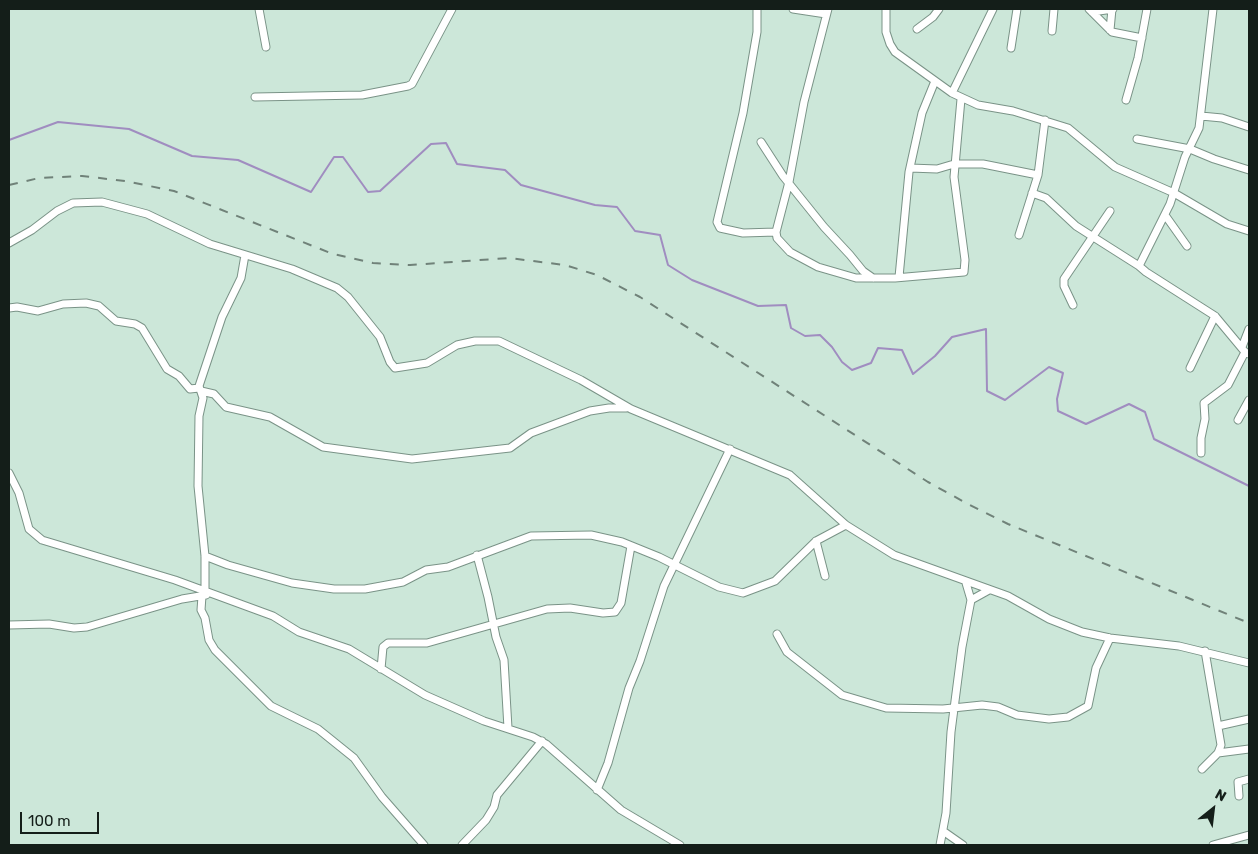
<!DOCTYPE html>
<style>
body{margin:0}
#map{position:relative;width:1258px;height:854px;overflow:hidden;background:#cce7d9;font-family:Rubik,sans-serif}
canvas{display:block}
.frame{position:absolute;inset:0;border:10px solid #141e19;pointer-events:none}
.north{position:absolute;left:1188px;top:784px;width:50px;height:50px;-webkit-text-stroke:4px #cce7d9;paint-order:stroke;rotate:29deg;font-size:14px;font-weight:700;line-height:20px;text-align:center;color:#141e19}
.north::after{content:'';display:block;margin:auto;width:18px;height:22px;background:#141e19;clip-path:polygon(50% 0,100% 100%,50% 72%,0 100%)}
.scale{position:absolute;left:20px;top:812px;width:79px;height:22px;box-sizing:border-box;border:2px solid #141e19;border-top:0;padding-left:6px;font-size:15px;line-height:18px;white-space:nowrap;color:#141e19;-webkit-text-stroke:4px #cce7d9;paint-order:stroke}
</style>
<div id="map">
<canvas width="1258" height="854"></canvas>
<div class="frame"></div>
<div class="north">N</div>
<div class="scale">100 m</div>
</div>
<script>
const context = document.querySelector('canvas').getContext('2d');
context.lineJoin = 'round';
function poly(rows) {
  const path = new Path2D();
  for (const r of rows) {
    path.moveTo(r[0], r[1]);
    for (let i = 2; i < r.length; i += 2) path.lineTo(r[i], r[i + 1]);
  }
  return path;
}
function stroke(path, color, width, dash) {
  context.strokeStyle = color;
  context.lineWidth = width;
  context.lineCap = dash ? 'butt' : 'round';
  context.setLineDash(dash || []);
  context.stroke(path);
}
const stream = poly([
 [9,140,58,122,129,129,192,156,238,160,311,192,334,157,343,157,368,192,380,191,431,144,446,143,457,164,505,170,521,185,595,205,617,207,635,231,660,235,668,265,692,280,758,306,786,305,791,328,805,336,820,335,832,347,842,362,852,370,871,363,878,348,902,350,913,374,935,356,952,337,986,329,987,391,1005,400,1049,367,1063,373,1057,399,1058,411,1086,424,1129,404,1145,412,1154,439,1249,486]
]);
const minor = poly([
 [259,9,266,47],
 [757,9,757,32,743,113,717,222,720,228,743,233,776,232],
 [793,9,826,14],
 [828,9,804,102,789,182,776,232,777,238,790,252,818,267,856,278,895,278,964,272,965,260,954,177,961,99],
 [886,9,886,32,890,44,895,52,952,93,978,105,1013,111,1068,128,1115,167,1174,193,1227,224,1249,231],
 [1089,9,1112,32,1142,38],
 [1213,9,1199,128,1185,157,1170,204,1139,266,1146,272,1215,316,1245,352,1249,354],
 [1092,12,1113,9],
 [917,29,933,17,939,9],
 [1110,30,1112,9],
 [1052,31,1054,9],
 [1011,48,1017,9],
 [952,93,993,9],
 [255,97,362,95,408,86,412,84,452,9],
 [1126,100,1138,58,1147,9],
 [1201,116,1222,118,1249,127],
 [1137,139,1190,149,1214,159,1249,170],
 [761,142,783,176,824,227,850,255,863,271,873,278],
 [910,168,937,169,954,164,983,164,1038,175],
 [1032,193,1046,198,1076,226,1139,266],
 [1165,215,1187,246],
 [1019,235,1038,175,1045,120],
 [9,243,32,230,57,211,73,203,102,202,147,214,210,244,292,269,337,288,348,297,380,337,390,362,395,368,427,363,457,345,475,341,499,341,581,380,631,409,790,475,846,525,894,555,1008,596,1049,619,1082,632,1110,638,1179,646,1249,663],
 [899,277,909,172,922,113,935,81],
 [1073,305,1064,286,1064,279,1110,211],
 [9,308,17,307,38,311,63,304,86,303,99,306,116,321,135,324,142,328,167,369,179,376,190,389,199,388],
 [1242,347,1249,329],
 [1190,368,1215,316],
 [201,391,214,394,226,407,270,417,323,447,412,459,510,448,531,433,590,411,609,408,626,408],
 [1238,420,1249,400],
 [1201,453,1201,438,1205,419,1204,403,1228,385,1245,352],
 [9,473,19,493,29,529,42,540,175,580,273,616,299,632,349,649,425,695,484,721,533,737,546,744,621,810,680,845],
 [816,541,825,576],
 [477,555,488,597,496,637,504,660,508,728],
 [205,556,228,565,292,583,334,589,365,589,403,582,426,570,448,567,531,536,591,535,622,542,659,557,719,587,743,593,775,581,816,541,846,525],
 [205,591,205,556,198,486,199,416,203,398,199,386,222,317,241,278,245,255],
 [202,596,201,610,205,618,209,640,215,650,271,706,318,729,354,758,382,797,424,845],
 [971,600,989,590],
 [9,625,49,624,74,628,87,627,182,599,206,595],
 [777,634,787,652,842,695,886,708,943,709,982,705,998,707,1017,715,1049,719,1068,717,1088,706,1096,668,1110,638],
 [381,669,383,647,388,643,427,643,547,609,570,608,603,613,615,612,621,603,631,546],
 [1218,726,1249,719],
 [1218,753,1249,749],
 [1202,769,1218,753,1221,745,1205,651],
 [597,790,608,763,629,688,640,661,664,586,730,449],
 [1239,796,1238,782,1249,779],
 [943,831,963,845],
 [462,845,486,820,494,807,497,795,542,741],
 [940,845,946,813,951,732,962,647,971,600,966,583],
 [1213,845,1249,835]
]);
const rail = poly([
 [9,185,39,178,82,176,125,181,174,191,333,254,373,263,410,265,509,258,565,265,597,275,640,297,928,482,966,503,1008,524,1249,623]
]);
stroke(stream, '#a08dc0', 2);
stroke(minor, '#7a9387', 9);
stroke(minor, '#fff', 7);
stroke(rail, '#708279', 2, [9, 9]);
</script>
